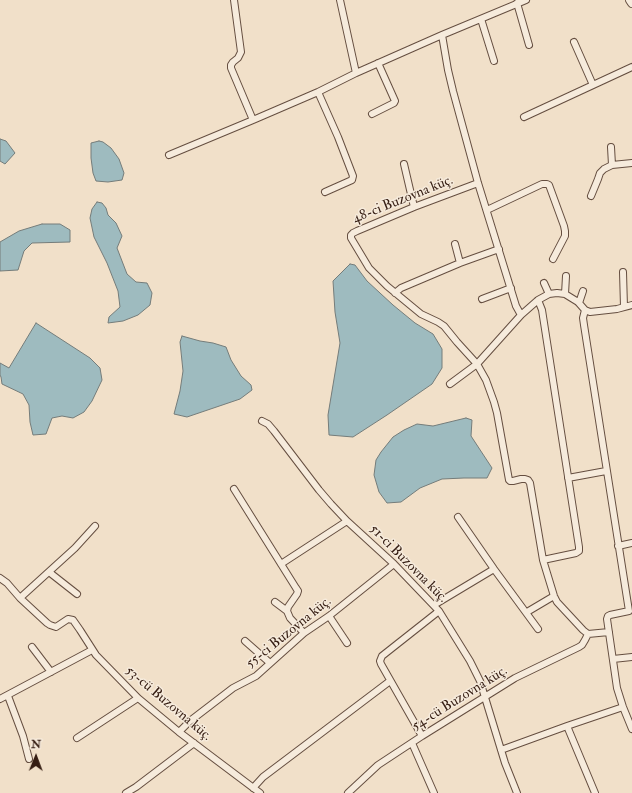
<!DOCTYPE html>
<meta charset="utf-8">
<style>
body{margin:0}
#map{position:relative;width:632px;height:793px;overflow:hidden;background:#f1e0c9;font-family:"IM FELL Double Pica",serif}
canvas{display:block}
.north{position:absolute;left:16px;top:737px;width:40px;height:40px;-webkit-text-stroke:3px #f6ebdc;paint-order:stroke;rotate:1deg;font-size:11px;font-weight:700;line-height:16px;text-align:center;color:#361e13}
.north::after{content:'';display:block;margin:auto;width:14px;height:18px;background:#361e13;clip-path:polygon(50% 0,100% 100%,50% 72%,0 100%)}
</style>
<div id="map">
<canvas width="632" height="793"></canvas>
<div class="north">N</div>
</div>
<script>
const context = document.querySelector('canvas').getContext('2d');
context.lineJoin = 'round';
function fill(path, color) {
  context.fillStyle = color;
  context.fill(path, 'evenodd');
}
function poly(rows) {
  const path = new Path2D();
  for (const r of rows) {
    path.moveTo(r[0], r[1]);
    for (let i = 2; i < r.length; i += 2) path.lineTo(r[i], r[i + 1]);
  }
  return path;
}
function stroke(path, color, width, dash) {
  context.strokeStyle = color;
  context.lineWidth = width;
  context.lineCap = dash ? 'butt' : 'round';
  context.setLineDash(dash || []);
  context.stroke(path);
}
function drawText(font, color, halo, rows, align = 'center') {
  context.font = font + ' "IM FELL Double Pica",serif';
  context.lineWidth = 3;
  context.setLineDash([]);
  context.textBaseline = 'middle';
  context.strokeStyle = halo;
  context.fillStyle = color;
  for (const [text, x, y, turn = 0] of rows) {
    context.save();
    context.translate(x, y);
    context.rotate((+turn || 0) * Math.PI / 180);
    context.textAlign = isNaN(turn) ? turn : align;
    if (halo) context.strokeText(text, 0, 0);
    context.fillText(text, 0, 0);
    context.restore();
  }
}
const water = poly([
 [0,139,6,141,15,153,5,164,0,161,0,139],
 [99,141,103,142,111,148,119,159,124,173,122,180,108,182,96,181,93,173,91,158,91,143,99,141],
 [97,202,102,203,106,208,108,215,116,223,122,236,117,248,127,274,136,282,147,283,152,293,150,305,138,315,123,321,108,323,109,317,120,307,118,291,107,263,94,237,90,218,92,209,97,202],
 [42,224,60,224,70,230,70,242,32,243,24,251,18,270,0,271,0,242,19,231,42,224],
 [350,264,355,265,367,281,393,305,415,323,433,334,442,349,442,368,432,384,387,415,353,437,329,435,328,415,340,343,335,312,333,281,350,264],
 [36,323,90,358,100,368,102,380,92,401,84,412,73,418,62,416,52,418,46,434,33,435,30,422,29,405,23,394,2,384,1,377,0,375,0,363,9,368,36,323],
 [182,336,200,341,213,343,226,347,231,360,241,376,251,385,252,390,240,399,187,417,174,414,180,391,183,371,180,342,182,336],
 [466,418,472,420,471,436,492,468,487,478,464,478,442,479,420,488,401,502,387,503,379,492,374,475,376,460,381,452,393,437,404,430,417,424,433,426,466,418]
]);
const minor = poly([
 [234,0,241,52,238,58,233,62,231,65,231,68,253,120],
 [340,0,356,73],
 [517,3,529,45],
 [481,19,494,61],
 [442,35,448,70,453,91,478,183,516,306,521,315],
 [574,42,593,85],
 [318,92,338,137,353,176,352,180,325,192],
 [372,114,394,103,395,101,378,63],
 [524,117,632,67],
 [611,147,612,165],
 [169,155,253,120,318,92,356,73,442,35,526,0],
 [404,164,414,207],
 [478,183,414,207,357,231,353,233,351,235,351,238,369,268,387,286,421,314,438,322,444,326,457,342,477,364,486,380,494,402,497,413,509,480,510,481,513,481,521,479,525,479,528,480,530,483,543,560,554,596,557,602,583,630,588,634,609,632],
 [591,196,598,179,600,173,604,169,612,165,632,163],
 [487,210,542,184,547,184,549,185,564,226,565,231,565,236,553,259],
 [455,244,460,263],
 [623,272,624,307],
 [544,283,549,294],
 [395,293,401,288,460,263,499,249],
 [565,294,566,276],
 [482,299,511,288],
 [538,300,542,310,579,547,579,551,576,553,543,560],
 [579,303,583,291],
 [585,310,583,318,584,325,629,611,610,615,608,616,607,619,617,688,623,707,632,729],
 [450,384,477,364,521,315,538,300,549,294,557,293,565,294,578,302,585,310,590,312,617,309,632,305],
 [262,421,268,424,274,431,319,490,331,504,347,521,394,564,439,611,470,661,480,681,505,763,517,793],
 [568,478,606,471],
 [234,489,296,588,298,591,297,594,288,607,287,611,290,618,304,633],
 [458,517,494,569,538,629],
 [618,546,632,543],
 [281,564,347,521],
 [49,572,77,594],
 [0,578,7,583,20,598,47,623,50,625,56,627,68,619,73,620,80,630,96,655,138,698,179,732,260,793],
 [20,598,75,548,95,526],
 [275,602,287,611],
 [434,605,494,569],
 [527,612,554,596],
 [329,616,347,643],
 [245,641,270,663],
 [32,647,51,672],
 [613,659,632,657],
 [8,696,23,736,29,759],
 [0,699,92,650],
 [567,726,595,793],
 [179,732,190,721,233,688,256,676,304,633,329,616,394,564],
 [422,736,381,664,380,661,382,656,439,611],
 [77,738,138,698],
 [412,743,434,793],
 [501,750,567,726,623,707],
 [253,788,263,777,390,681],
 [126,793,136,787,194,743],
 [348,793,378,765,422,736,515,678,579,647,582,645,585,640,588,634]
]);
const tertiary = poly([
 [630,0,632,3]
]);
const streetNames = [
 ["48-ci Buzovna küç.",403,200,-22],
 ["51-ci Buzovna küç.",408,564,45],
 ["55-ci Buzovna küç.",289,633,-39],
 ["54-cü Buzovna küç.",460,699,-32],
 ["53-cü Buzovna küç.",168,704,40]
];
fill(water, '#9ebbbf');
stroke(water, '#747c7a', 1);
stroke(minor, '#654e40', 8);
stroke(tertiary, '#654e40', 10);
stroke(minor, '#f6ebdc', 6);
stroke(tertiary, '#f6ebdc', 8);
drawText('14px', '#361e13', '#f6ebdc', streetNames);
</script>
